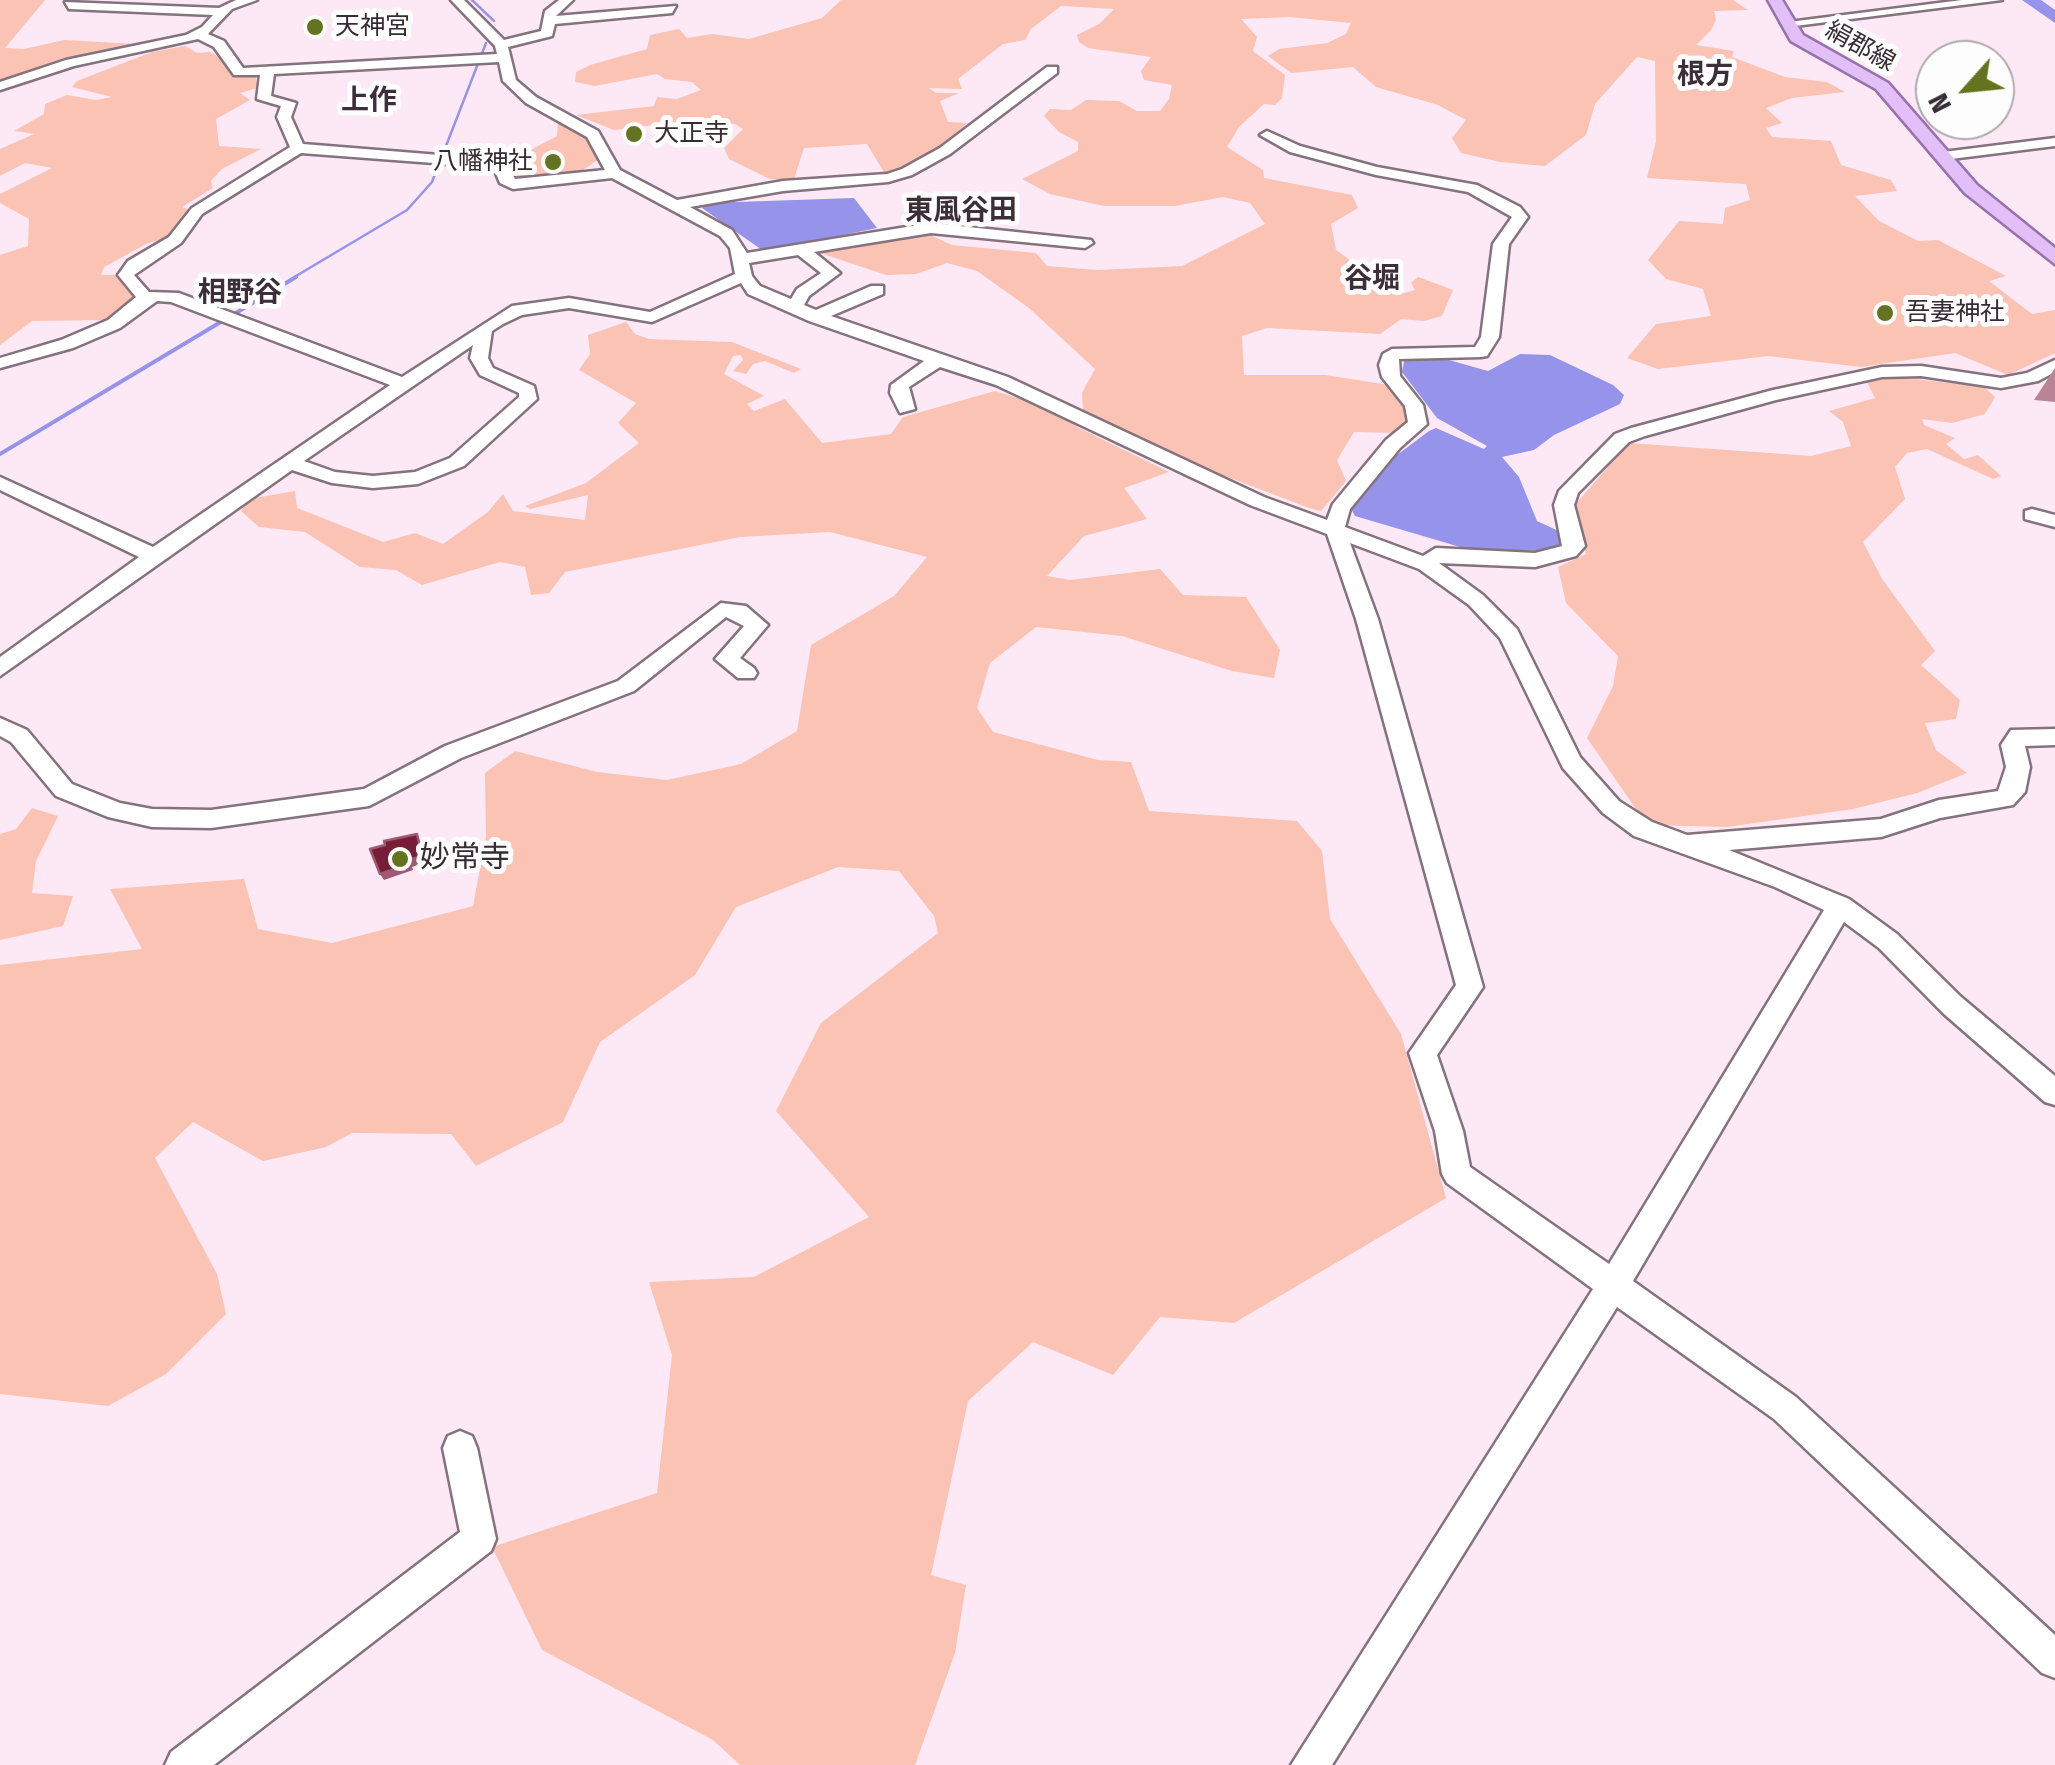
<!DOCTYPE html>
<meta charset="utf-8">
<style>
body{margin:0}
#map{position:relative;width:2055px;height:1765px;overflow:hidden;background:#fde9f5;font-family:"Fira Sans Condensed",sans-serif}
canvas{display:block}
.north{position:absolute;left:1915px;top:40px;width:100px;height:100px;box-sizing:border-box;background:#fdfdfd;border:2px solid #adaaac;border-radius:50%;rotate:243deg;font-size:28px;font-weight:700;line-height:40px;text-align:center;color:#352d32}
.north::after{content:'';display:block;margin:auto;width:35px;height:45px;background:#647320;clip-path:polygon(50% 0,100% 100%,50% 72%,0 100%)}
</style>
<div id="map">
<canvas width="2055" height="1765"></canvas>
<div class="north">N</div>
</div>
<script>
const context = document.querySelector('canvas').getContext('2d');
context.lineJoin = 'round';
function fill(path, color) {
  context.fillStyle = color;
  context.fill(path, 'evenodd');
}
function poly(rows) {
  const path = new Path2D();
  for (const r of rows) {
    path.moveTo(r[0], r[1]);
    for (let i = 2; i < r.length; i += 2) path.lineTo(r[i], r[i + 1]);
  }
  return path;
}
function stroke(path, color, width, dash) {
  context.strokeStyle = color;
  context.lineWidth = width;
  context.lineCap = dash ? 'butt' : 'round';
  context.setLineDash(dash || []);
  context.stroke(path);
}
function drawText(font, color, halo, rows, align = 'center') {
  context.font = font + ' "Fira Sans Condensed","Noto Sans JP",sans-serif';
  context.lineWidth = 10;
  context.setLineDash([]);
  context.textBaseline = 'middle';
  context.strokeStyle = halo;
  context.fillStyle = color;
  for (const [text, x, y, turn = 0] of rows) {
    context.save();
    context.translate(x, y);
    context.rotate((+turn || 0) * Math.PI / 180);
    context.textAlign = isNaN(turn) ? turn : align;
    if (halo) context.strokeText(text, 0, 0);
    context.fillText(text, 0, 0);
    context.restore();
  }
}
const green = poly([
 [0,0,45,0,5,48,24,49,64,40,137,44,0,80],
 [841,0,1733,0,1748,10,1714,11,1716,20,1711,30,1696,45,1734,51,1732,57,1785,77,1827,82,1845,92,1792,98,1766,108,1782,123,1766,128,1772,137,1831,141,1841,165,1891,180,1897,191,1855,196,1879,221,1918,241,1938,240,2006,276,1989,281,2032,314,2055,310,2055,353,2008,375,1955,353,1861,367,1768,356,1658,369,1627,358,1656,324,1711,316,1703,289,1666,279,1648,260,1679,221,1723,224,1725,208,1750,200,1746,184,1647,178,1656,141,1655,61,1637,57,1595,104,1586,135,1545,166,1500,162,1461,153,1452,138,1466,120,1438,105,1376,87,1353,67,1291,73,1268,56,1279,49,1327,43,1346,34,1351,23,1290,17,1241,19,1257,37,1253,51,1285,75,1282,98,1275,105,1264,104,1239,127,1227,147,1263,170,1264,178,1352,195,1358,208,1331,224,1336,250,1397,295,1415,290,1411,283,1418,277,1453,290,1442,316,1424,321,1401,319,1380,334,1267,328,1242,336,1244,375,1325,375,1389,385,1417,418,1397,433,1354,432,1337,460,1346,481,1321,511,1309,508,1212,471,1083,411,1082,393,1095,369,1029,308,977,271,947,263,916,274,886,275,814,251,930,235,952,245,1036,253,1047,266,1098,270,1182,266,1265,224,1250,203,1223,197,1175,206,1104,206,1050,194,1022,179,1078,151,1078,142,1059,132,1044,116,1050,109,1071,110,1086,100,1119,101,1137,111,1160,111,1169,99,1172,85,1144,80,1141,71,1151,57,1088,48,1079,42,1077,35,1099,24,1114,9,1061,6,1031,29,1025,40,1003,44,958,79,962,89,929,88,936,93,959,93,940,101,948,122,967,123,926,160,885,174,867,144,804,148,794,179,770,179,729,159,724,148,743,129,735,124,693,120,614,130,576,115,654,106,657,97,677,99,701,90,692,82,665,79,657,74,595,86,575,82,576,72,590,65,647,49,650,35,679,29,687,38,712,34,749,39,822,18],
 [185,46,197,53,210,52,256,78,257,88,240,93,250,100,216,119,219,146,261,149,222,169,211,181,213,188,182,207,193,211,173,237,148,243,104,267,101,275,123,275,138,299,108,320,32,321,0,345,0,255,28,246,29,219,0,203,0,194,52,168,25,163,0,176,0,149,34,134,14,131,44,114,45,104,67,95,96,100,112,97,72,87,77,81,152,52],
 [558,120,588,137,598,160,578,173,519,182,506,173,534,148,557,136],
 [626,322,635,334,649,339,732,342,801,369,794,373,765,361,753,364,746,374,733,371,743,360,741,355,733,356,724,374,764,396,747,404,754,411,785,399,822,443,891,434,903,417,995,391,1053,409,1079,428,1169,472,1124,488,1147,519,1084,536,1047,576,1070,580,1160,569,1183,595,1246,597,1280,650,1274,678,1232,671,1122,636,1036,627,990,663,977,708,993,732,1098,760,1131,762,1149,811,1297,821,1322,851,1330,919,1401,1034,1446,1198,1234,1323,1160,1317,1113,1375,1033,1342,968,1401,931,1575,966,1585,955,1653,915,1765,740,1765,713,1740,542,1650,492,1547,657,1493,672,1355,649,1282,754,1277,869,1217,776,1111,821,1023,938,933,934,916,899,871,838,867,736,907,695,975,600,1042,563,1122,476,1166,451,1134,352,1133,326,1147,263,1161,193,1122,155,1158,217,1274,226,1314,166,1374,108,1406,0,1394,0,965,142,949,110,889,244,879,258,929,332,943,473,906,486,837,485,773,515,751,597,772,667,780,741,764,797,731,811,645,894,596,927,557,830,532,740,537,565,572,549,593,531,595,525,567,500,562,422,585,396,570,360,567,305,532,259,527,241,511,249,499,295,491,297,508,383,542,415,533,443,544,488,512,503,494,513,511,585,520,588,495,530,509,525,506,586,483,639,443,618,423,636,403,579,370,590,354,588,335],
 [1898,377,1984,387,1995,397,1985,414,1952,423,1922,419,1924,425,1955,438,1946,444,1964,459,1978,455,2001,476,1993,479,1927,449,1907,453,1895,467,1905,499,1863,542,1882,579,1935,651,1921,665,1960,700,1956,719,1925,723,1936,750,1967,773,1917,793,1853,809,1727,827,1647,825,1587,738,1613,686,1618,656,1566,603,1558,567,1586,554,1572,508,1629,443,1811,456,1851,446,1843,422,1829,411,1875,398,1867,382],
 [32,808,58,816,36,861,32,893,73,896,63,926,0,940,0,834,16,829]
]);
const water = poly([
 [854,198,877,228,770,250,762,250,702,208,707,203],
 [1520,354,1550,355,1613,385,1624,395,1620,404,1554,435,1534,450,1502,457,1519,477,1537,521,1565,534,1566,542,1539,551,1467,549,1355,516,1350,507,1381,467,1429,431,1436,428,1484,449,1487,446,1437,418,1402,372,1405,356,1431,355,1488,371]
]);
const streamFar1 = poly([
 [472,0,494,21],
 [291,279,407,210,432,182,486,43]
]);
const stream = poly([
 [0,454,296,277]
]);
const river = poly([
 [2022,0,2041,0,2055,10,2055,23,2022,0]
]);
const minor = poly([
 [236,0,257,0,232,9,208,34,224,41,243,68,497,54,495,46,451,0,464,0,504,40,541,31,545,11,559,0,573,0,556,16,676,6,672,13,555,24,552,36,508,47,516,80,536,97,598,131,620,170,677,200,783,181,887,174,902,169,940,148,1047,67,1057,67,1057,73,950,154,912,175,888,182,783,191,690,207,732,230,747,253,931,223,1091,240,1093,243,1085,248,931,233,814,252,840,273,809,296,804,305,816,310,871,286,883,286,883,294,831,316,1008,377,1264,497,1327,520,1333,504,1386,440,1408,422,1405,406,1382,377,1379,365,1383,354,1392,349,1475,347,1481,337,1493,244,1512,217,1468,192,1376,175,1290,152,1260,135,1267,131,1300,146,1377,167,1477,185,1520,207,1528,217,1509,244,1499,337,1487,356,1481,357,1399,359,1400,376,1423,405,1427,424,1400,448,1350,509,1345,527,1423,556,1436,548,1535,553,1562,546,1554,505,1559,491,1615,434,1631,428,1773,390,1882,367,1921,366,2001,378,2027,373,2055,360,2055,372,2038,381,2001,388,1921,376,1882,377,1776,400,1645,436,1629,442,1578,493,1574,505,1585,546,1576,556,1535,567,1439,563,1483,595,1517,629,1580,757,1619,801,1652,822,1687,835,1881,819,1939,800,1998,791,2006,767,2001,745,2011,730,2055,729,2055,745,2025,746,2030,767,2025,792,2013,805,1940,818,1881,837,1729,850,1849,899,1897,934,1961,997,2055,1076,2055,1105,2045,1102,1943,1013,1879,948,1844,922,1633,1281,1796,1397,2055,1635,2055,1678,2042,1673,1774,1419,1617,1307,1332,1765,1291,1765,1593,1289,1447,1183,1442,1174,1435,1131,1409,1053,1456,985,1356,619,1327,534,1250,505,996,385,940,367,909,387,915,409,900,413,890,393,891,385,924,361,809,321,748,294,741,283,652,322,569,308,522,315,503,324,492,331,488,358,493,368,534,386,537,399,464,466,418,484,373,488,332,483,292,470,0,676,0,657,139,557,0,490,0,477,153,547,390,385,171,302,157,301,120,328,73,348,0,368,0,358,61,340,108,320,136,297,118,275,128,261,169,237,192,208,290,147,277,117,281,106,257,99,260,75,234,75,214,47,198,39,74,66,0,90,0,82,66,60,186,35,202,27,213,15,69,9,65,2,219,8,236,0],
 [499,62,503,81,526,103,587,137,605,170,515,179,507,165,489,159,303,144,291,117,296,103,271,96,274,74,499,62],
 [301,153,487,167,495,171,500,183,513,189,612,178,720,236,730,248,735,274,650,312,569,298,512,306,402,377,179,293,149,292,134,275,181,243,202,214,301,153],
 [798,255,821,273,797,289,791,299,760,286,752,276,749,263,798,255],
 [473,345,470,358,480,375,519,393,519,397,450,458,415,472,373,476,335,472,304,461,473,345],
 [1350,543,1419,569,1469,605,1500,638,1563,768,1603,813,1634,836,1775,887,1824,910,1609,1264,1470,1167,1463,1131,1437,1055,1483,987,1378,619,1350,543],
 [1962,0,2002,0,1787,27,1781,23,1962,0],
 [2055,138,2055,146,1943,160,1936,156,1943,152,2055,138],
 [2032,509,2055,515,2055,527,2025,519,2025,511,2032,509],
 [721,603,746,606,768,625,740,658,754,668,757,673,754,678,738,678,715,659,744,626,726,617,634,691,461,758,369,806,211,828,152,827,108,817,56,796,11,742,0,736,0,718,27,730,72,784,120,803,152,809,211,810,364,789,445,746,618,681,721,603],
 [460,1431,472,1436,477,1448,496,1539,491,1551,214,1765,165,1765,171,1752,460,1532,443,1448,448,1436,460,1431]
]);
const major = poly([
 [1768,0,1782,0,1803,35,1888,83,1977,185,2055,248,2055,264,1965,193,1876,89,1791,41,1768,0]
]);
const wall = poly([
 [2055,368,2055,402,2034,400]
]);
const shadedWall = poly([
 [417,834,420,841,426,862,412,867,413,870,384,880,380,874,409,860]
]);
const building = poly([
 [417,834,422,856,409,860,409,864,380,874,370,849,385,845,384,841,417,834]
]);
const markers = [
 [315,27,10,"#647320"],
 [634,134,10,"#647320"],
 [553,162,10,"#647320"],
 [1885,313,10,"#647320"],
 [400,859,10,"#647320"]
];
const farPoinames = [
 ["天神宮",335,27],
 ["大正寺",654,134],
 ["八幡神社",533,162,"right"],
 ["吾妻神社",1905,313]
];
const farStreetnames = [
 ["絹郡線",1860,47,29]
];
const farNeighbourhoodnames = [
 ["根方",1705,75],
 ["上作",369,101],
 ["東風谷田",961,211],
 ["谷堀",1372,279],
 ["相野谷",240,293]
];
const poiNames = [
 ["妙常寺",420,859]
];
fill(green, '#fac3b4');
fill(water, '#9593ea');
stroke(streamFar1, '#9593ea', 2.5);
stroke(stream, '#9593ea', 4);
fill(river, '#9593ea');
stroke(minor, '#84737e', 5);
stroke(major, '#9871ae', 5);
fill(minor, '#fff');
fill(major, '#e2c0f7');
fill(wall, '#ba8396');
fill(shadedWall, '#9f5a71');
fill(building, '#771d38');
stroke(building, '#9f5a71', 2.5);
for (const [x, y, r, color] of markers) {
  const dot = new Path2D();
  dot.arc(x, y, r, 0, 2 * Math.PI);
  context.fillStyle = color;
  context.fill(dot);
  stroke(dot, '#fdfdfd', 4);
}
drawText('25px', '#352d32', '#fdfdfd', farPoinames, 'left');
drawText('25px', '#352d32', '#fdfdfd', farStreetnames);
drawText('bold 28px', '#3d2f38', '#fdfdfd', farNeighbourhoodnames);
drawText('30px', '#352d32', '#fdfdfd', poiNames, 'left');
</script>
